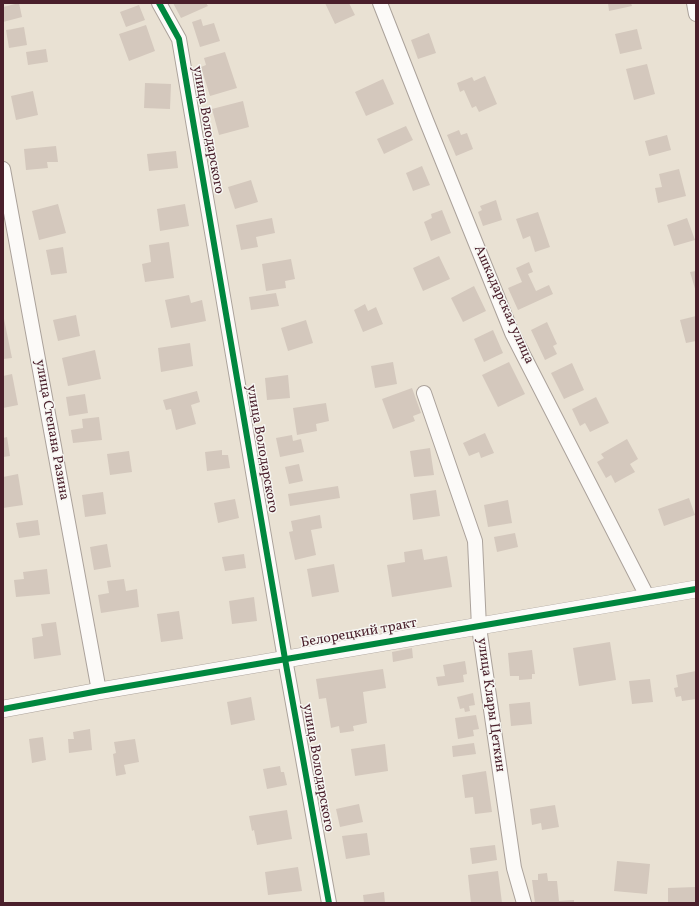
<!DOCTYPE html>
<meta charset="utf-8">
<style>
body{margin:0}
#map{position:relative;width:699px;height:906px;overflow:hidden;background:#e9e1d3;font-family:Vollkorn,serif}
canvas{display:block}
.frame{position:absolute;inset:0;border:4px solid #4a1f2b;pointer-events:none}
</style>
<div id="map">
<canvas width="699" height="906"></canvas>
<div class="frame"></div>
</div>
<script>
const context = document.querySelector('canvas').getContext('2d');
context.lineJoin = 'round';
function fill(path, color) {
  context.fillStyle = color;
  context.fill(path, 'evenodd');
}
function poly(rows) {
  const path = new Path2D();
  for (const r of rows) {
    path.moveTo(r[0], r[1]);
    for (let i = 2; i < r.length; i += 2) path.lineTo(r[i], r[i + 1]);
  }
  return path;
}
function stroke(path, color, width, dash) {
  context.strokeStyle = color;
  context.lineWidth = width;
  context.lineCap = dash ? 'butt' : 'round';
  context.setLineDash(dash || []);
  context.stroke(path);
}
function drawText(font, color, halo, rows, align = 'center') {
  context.font = font + ' Vollkorn,serif';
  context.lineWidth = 3;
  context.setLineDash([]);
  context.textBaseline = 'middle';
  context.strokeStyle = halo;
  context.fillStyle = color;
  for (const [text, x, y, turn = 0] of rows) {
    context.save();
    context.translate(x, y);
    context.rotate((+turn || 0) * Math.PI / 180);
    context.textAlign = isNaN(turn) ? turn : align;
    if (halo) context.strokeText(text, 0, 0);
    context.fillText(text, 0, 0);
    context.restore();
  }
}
const building = poly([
 [19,3,22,17,3,22,3,7],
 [173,3,206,3,208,6,181,18],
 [325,3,349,3,355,15,335,24],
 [608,3,631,3,632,6,609,11],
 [139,5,145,20,126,27,120,12],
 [201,19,203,26,214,23,220,41,200,47,192,22],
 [146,25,155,51,129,61,119,34],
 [24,27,27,45,9,48,6,30],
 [637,29,642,49,620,54,615,34],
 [429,33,436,53,418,59,411,40],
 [46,49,48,62,28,65,26,52],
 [225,52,237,88,210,96,201,67,206,65,204,58],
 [647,64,655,94,634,100,626,69],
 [485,76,497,104,479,112,476,106,472,108,464,90,460,92,457,83,472,77,474,81],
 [383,79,394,104,366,116,355,92],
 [145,83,171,84,170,109,144,108],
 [33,91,38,115,16,120,11,96],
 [243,101,249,127,219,135,212,109],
 [406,126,413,140,384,154,377,139],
 [459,130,461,135,467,133,473,149,456,156,447,135],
 [667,135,671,150,649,156,645,141],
 [56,146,58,162,47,162,48,168,26,170,24,149],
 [176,151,178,168,149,171,147,154],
 [422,166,430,185,413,191,406,173],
 [679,169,686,196,658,203,655,188,662,187,659,174],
 [251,180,258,202,235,209,228,187],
 [496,200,502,220,483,226,478,212,482,210,480,206],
 [58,204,66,233,39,240,32,211],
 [185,204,189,226,160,231,157,209],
 [442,210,451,233,431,241,424,222,432,218,431,214],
 [538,212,550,247,535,252,530,236,523,239,516,219],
 [272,218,275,233,256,237,258,247,241,250,236,225],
 [687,218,695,240,674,246,667,225],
 [169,242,174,278,145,282,142,264,151,262,149,245],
 [63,247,67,273,51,275,46,250],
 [439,256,450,279,423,291,413,268],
 [291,259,295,279,285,281,286,288,266,291,262,264],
 [529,262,533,272,528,274,536,291,549,285,553,294,518,310,508,288,522,282,516,268],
 [696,271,696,292,690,272],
 [474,286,486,311,463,322,451,298],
 [276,293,279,306,251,310,249,297],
 [189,295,191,303,202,300,206,321,171,328,165,300],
 [365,304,368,311,376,307,383,324,363,332,354,310],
 [3,314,12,358,3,359],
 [76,315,80,336,58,341,53,320],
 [696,316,696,341,686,343,680,320],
 [306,320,313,343,288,351,281,328],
 [547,322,557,344,553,346,557,354,545,360,531,330],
 [493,330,503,353,484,362,474,339],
 [190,343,193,366,161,372,158,348],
 [95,350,101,379,68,386,62,358],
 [393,362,397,384,375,388,371,366],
 [509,362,525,394,498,407,482,375],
 [572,363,584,390,564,399,551,373],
 [12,374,18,405,3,408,3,376],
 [288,375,290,398,267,400,265,378],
 [412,388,421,413,413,416,415,421,393,429,382,399],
 [197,391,200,402,191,405,196,424,176,430,171,409,166,410,163,400],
 [85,394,88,413,69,416,66,397],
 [596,397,609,423,590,432,585,423,580,426,572,409],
 [326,403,329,421,316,424,317,431,297,435,293,408],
 [99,417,102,440,73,443,71,430,83,428,82,419],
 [485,433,494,453,481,458,479,452,469,456,463,443],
 [292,435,293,441,301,439,304,452,280,457,276,438],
 [7,437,10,456,3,457,3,438],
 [627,439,638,459,630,464,635,472,615,483,611,475,606,478,597,462,604,458,601,454],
 [430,448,434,475,414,477,410,451],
 [222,450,222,455,228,455,230,468,207,471,205,452],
 [129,451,132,472,110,475,107,454],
 [299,464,303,481,289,484,285,467],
 [18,474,23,505,3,508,3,477],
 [338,486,340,498,290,506,288,494],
 [436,490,440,516,413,520,410,494],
 [103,492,106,514,85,517,82,495],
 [689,498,695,515,664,526,658,509],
 [235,499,239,518,218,523,214,503],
 [508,500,512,523,488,527,484,505],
 [320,515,322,528,311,530,316,555,295,560,289,532,293,531,291,521],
 [38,520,40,535,19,538,16,523],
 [515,533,518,547,497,552,494,537],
 [107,544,111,567,94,570,90,547],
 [422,549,424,560,447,556,452,587,392,597,387,565,405,562,404,552],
 [244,554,246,568,225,571,222,557],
 [334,564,339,592,312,597,307,569],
 [47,569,50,594,16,597,14,580,24,579,23,572],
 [124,579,126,591,137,589,139,607,101,613,98,595,109,593,107,581],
 [254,597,257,621,232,624,229,601],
 [179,611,183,639,161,642,157,614],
 [56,622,61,655,34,659,32,638,43,636,41,624],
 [610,642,616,680,579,686,573,648],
 [412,648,413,658,393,662,392,652],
 [532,650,535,674,532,674,532,679,519,680,519,676,510,676,508,653],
 [465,661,467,674,463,675,464,682,438,686,436,677,445,676,443,665],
 [383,669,386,688,363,692,367,723,353,726,354,731,340,733,339,726,331,728,326,698,319,699,316,679],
 [696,671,696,699,682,701,681,696,676,697,674,688,678,687,676,675],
 [650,679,653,702,632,704,629,681],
 [473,693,475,705,469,706,470,711,465,712,464,708,460,709,457,697],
 [251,697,255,720,231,725,227,702],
 [530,702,532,724,511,726,509,704],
 [476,715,479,729,473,730,474,736,458,739,455,718],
 [90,729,92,750,69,753,68,739,74,739,73,732],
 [43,737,46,760,32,763,29,739],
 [135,739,139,762,124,765,126,774,116,776,113,754,116,753,114,742],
 [474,743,476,754,453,757,452,746],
 [385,744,388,771,355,776,351,749],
 [280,766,281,772,284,772,287,785,267,789,263,769],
 [486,771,492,812,475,814,473,797,465,798,462,775],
 [359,804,363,822,340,827,336,809],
 [555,805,559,827,542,830,541,823,532,825,530,809],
 [287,810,292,839,257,845,254,830,252,831,249,816],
 [367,833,370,855,346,859,342,836],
 [495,845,497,860,472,864,470,848],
 [617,861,650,864,647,894,614,891],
 [298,867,302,891,268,895,265,872],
 [498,871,502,903,471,903,468,875],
 [547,873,548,881,557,881,559,901,574,900,574,903,535,903,532,880,538,880,538,874],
 [696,887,696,903,668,903,668,888],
 [384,892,385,903,364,903,363,895]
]);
const minor = poly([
 [159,3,179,39,285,659,329,903],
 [380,3,426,120,512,333,648,598],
 [694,3,696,14],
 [3,169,99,691],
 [424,393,475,541,479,627,514,868,524,903]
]);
const tertiary = poly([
 [3,709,99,691,696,589]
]);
const cycleway = poly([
 [159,3,179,39,285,659,329,903],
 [3,709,99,691,696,589]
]);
const streetNames = [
 ["улица Володарского",207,130,80],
 ["Ашкадарская улица",503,305,66],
 ["улица Степана Разина",51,430,80],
 ["улица Володарского",261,449,80],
 ["Белорецкий тракт",359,634,-10],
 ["улица Клары Цеткин",490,705,82],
 ["улица Володарского",317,768,80]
];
fill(building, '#d4c8bd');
stroke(minor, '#aba29b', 16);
stroke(tertiary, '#aba29b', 18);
stroke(minor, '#fcfaf8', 14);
stroke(tertiary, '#fcfaf8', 17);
stroke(cycleway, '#00873e', 6);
drawText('14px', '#4a1f2b', '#f6f6f2', streetNames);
</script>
